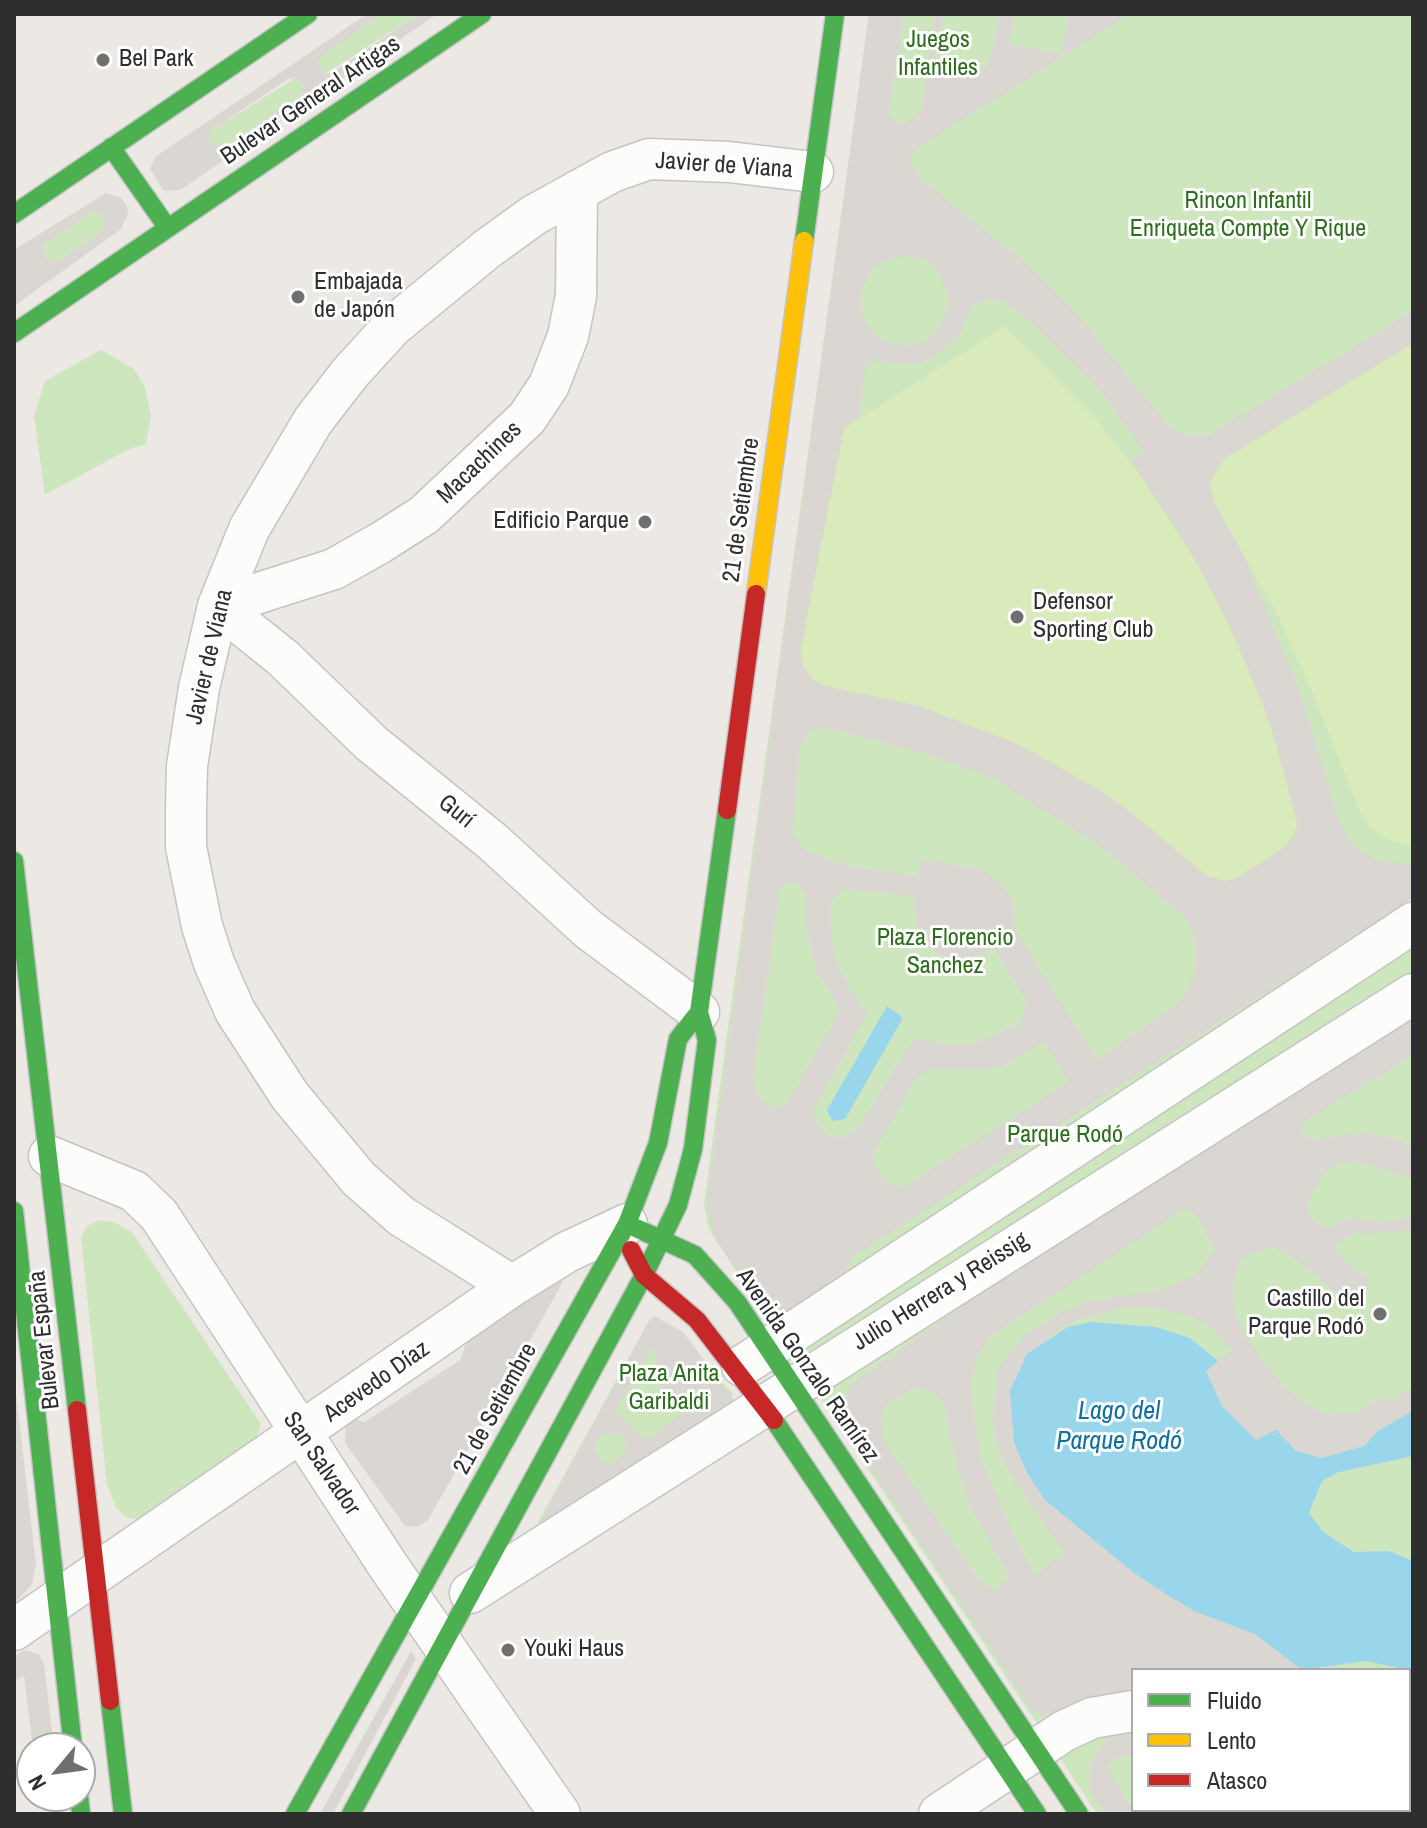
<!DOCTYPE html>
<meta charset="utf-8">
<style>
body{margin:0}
#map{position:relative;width:1427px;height:1828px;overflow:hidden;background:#ece8e4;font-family:"Archivo Narrow",sans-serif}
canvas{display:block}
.frame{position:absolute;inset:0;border:16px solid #2e2e2e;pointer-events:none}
.legend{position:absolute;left:1131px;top:1668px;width:280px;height:144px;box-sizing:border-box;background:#fff;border:2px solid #ababab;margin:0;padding:10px 14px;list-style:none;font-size:24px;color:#2e2e2e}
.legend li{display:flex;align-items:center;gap:16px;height:40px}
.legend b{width:40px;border:2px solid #ababab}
.north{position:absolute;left:16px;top:1732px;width:80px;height:80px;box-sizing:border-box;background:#fff;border:2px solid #ababab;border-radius:50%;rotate:241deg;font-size:22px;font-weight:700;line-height:32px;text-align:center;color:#2e2e2e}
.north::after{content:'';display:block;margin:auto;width:28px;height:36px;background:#706f6e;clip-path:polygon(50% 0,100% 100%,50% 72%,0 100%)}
</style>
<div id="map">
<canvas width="1427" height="1828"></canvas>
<div class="frame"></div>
<ul class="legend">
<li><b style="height:10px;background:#4caf50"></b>Fluido</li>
<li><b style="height:10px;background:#ffc107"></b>Lento</li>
<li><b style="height:10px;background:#c62828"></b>Atasco</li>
</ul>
<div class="north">N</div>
</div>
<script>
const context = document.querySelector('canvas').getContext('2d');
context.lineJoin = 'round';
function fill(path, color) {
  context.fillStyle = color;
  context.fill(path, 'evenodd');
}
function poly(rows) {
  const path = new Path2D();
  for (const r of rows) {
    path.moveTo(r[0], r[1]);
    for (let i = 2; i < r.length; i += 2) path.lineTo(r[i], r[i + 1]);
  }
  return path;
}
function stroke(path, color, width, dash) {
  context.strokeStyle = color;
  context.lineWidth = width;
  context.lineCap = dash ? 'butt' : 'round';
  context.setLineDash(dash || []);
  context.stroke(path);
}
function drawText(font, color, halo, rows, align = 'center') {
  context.font = font + ' "Archivo Narrow",sans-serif';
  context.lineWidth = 6;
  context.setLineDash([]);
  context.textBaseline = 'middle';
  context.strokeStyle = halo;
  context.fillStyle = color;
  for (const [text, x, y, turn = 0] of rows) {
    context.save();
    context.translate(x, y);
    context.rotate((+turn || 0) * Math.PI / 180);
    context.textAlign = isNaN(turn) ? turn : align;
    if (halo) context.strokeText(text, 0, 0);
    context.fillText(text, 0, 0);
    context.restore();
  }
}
const green = poly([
 [383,14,419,14,325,74,316,63,322,55],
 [869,14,1413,14,1413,1814,1097,1814,709,1230,704,1205,718,1099],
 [1133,1670,1409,1670,1409,1810,1133,1810],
 [297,77,305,89,300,96,225,146,216,149,207,137,214,129],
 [91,212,101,214,105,220,103,230,56,262,45,259,44,244],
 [101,350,134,369,145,387,151,416,146,444,127,450,45,495,34,416,45,381],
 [99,1220,113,1222,132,1232,261,1424,256,1439,138,1519,127,1518,117,1509,107,1485,81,1238,86,1227],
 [652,1317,734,1394,536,1526,650,1319]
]);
const pitch = poly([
 [1005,326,1095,418,1135,467,1204,574,1258,690,1279,751,1297,827,1285,847,1235,879,1224,881,1205,875,1132,813,1097,789,1022,746,919,706,825,686,812,679,803,666,801,647,844,428],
 [1413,343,1413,846,1389,841,1370,827,1361,814,1311,689,1278,616,1213,500,1210,483,1224,459]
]);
const plaza = poly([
 [367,14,383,14,323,55,316,63,324,74,334,71,419,14,437,14,180,190,164,191,150,169,155,157],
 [297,77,305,89,300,96,226,146,223,143,216,148,208,137,214,129,288,79],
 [869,14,904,14,889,113,893,120,903,125,921,111,935,14,944,14,934,57,987,69,999,19,982,14,1015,14,1009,44,1060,54,1069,14,1130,14,913,151,908,159,918,177,1029,266,1080,318,1172,430,1191,436,1210,434,1413,311,1413,343,1224,459,1215,470,1210,484,1213,500,1246,561,1300,692,1341,826,1353,844,1375,860,1413,865,1413,898,852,1257,840,1283,791,1314,778,1314,765,1309,756,1299,716,1240,706,1205],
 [908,256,924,260,938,270,950,300,938,331,925,341,909,345,893,344,878,337,867,325,861,310,861,293,867,278,877,265,892,258],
 [989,299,1003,302,1034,324,1100,389,1144,452,1131,461,1188,547,1233,632,1269,720,1297,820,1296,833,1285,847,1235,879,1224,881,1205,875,1132,813,1097,789,1022,746,919,706,825,686,812,679,803,666,801,647,844,428,860,417,865,367,873,361,915,365,935,357,960,335,972,306],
 [823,727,929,755,992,778,1099,845,1186,918,1195,939,1196,955,1194,975,1183,1000,1097,1060,1016,931,1012,899,1002,884,982,870,950,864,919,860,918,876,848,866,804,850,793,833,800,746,808,733],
 [797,883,805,895,806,927,816,971,835,1000,839,1012,787,1103,772,1108,759,1097,753,1080,780,890,785,884],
 [840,889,914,896,915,923,925,943,940,955,958,958,977,955,994,947,1027,1002,1020,1023,978,1042,957,1045,913,1039,862,1123,846,1137,835,1137,826,1134,818,1125,813,1111,866,1015,839,969,833,948,830,907],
 [1044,1042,1069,1081,911,1183,898,1187,883,1181,872,1157,916,1077,928,1070,988,1070,1003,1066],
 [106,193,121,198,127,206,128,214,121,229,14,306,14,250],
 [91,212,101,214,105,220,103,230,56,262,45,259,44,244],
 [1413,1018,1413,1055,1302,1123,1301,1127,1304,1136,1312,1139,1366,1133,1397,1139,1413,1148,1413,1179,1360,1162,1344,1163,1325,1171,1307,1200,1312,1221,1328,1228,1356,1217,1377,1222,1413,1217,1413,1230,1355,1234,1338,1242,1336,1249,1341,1256,1370,1282,1349,1304,1301,1262,1272,1247,1250,1254,1240,1263,1233,1285,1234,1308,1243,1332,1281,1385,1310,1407,1325,1414,1355,1413,1384,1397,1393,1400,1413,1386,1413,1411,1378,1431,1364,1446,1322,1458,1296,1451,1276,1430,1256,1441,1238,1423,1222,1406,1205,1371,1232,1350,1211,1328,1191,1316,1151,1307,1124,1308,1077,1320,1048,1337,1045,1500,1133,1572,1166,1594,1194,1611,1255,1634,1302,1670,1133,1670,1133,1695,1042,1716,1032,1710,848,1433,843,1414,847,1394,853,1383,1003,1278],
 [1187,1208,1197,1217,1215,1250,1198,1274,1160,1290,1088,1302,1063,1311,1024,1336,998,1368,992,1420,997,1446,1012,1478,1064,1552,1036,1576,1012,1532,981,1458,970,1389,978,1354,992,1335],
 [913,1388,929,1391,943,1401,956,1465,972,1510,1007,1572,1007,1581,995,1590,980,1582,885,1442,881,1419,885,1405],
 [554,1278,563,1282,428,1520,417,1527,405,1526,345,1443,346,1425,353,1419,365,1422,460,1360,468,1339],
 [655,1316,683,1332,734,1400,732,1406,537,1528,650,1319],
 [651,1349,656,1352,656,1376,663,1391,678,1399,700,1391,706,1398,645,1440,615,1411],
 [606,1433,621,1436,625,1443,626,1451,615,1462,607,1463,595,1452,599,1437],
 [14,1378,36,1564,32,1584,14,1604],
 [24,1650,39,1654,44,1664,54,1748,33,1748,24,1676,14,1681,14,1657],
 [411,1651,416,1659,333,1814,320,1814],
 [1133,1728,1133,1754,1112,1759,1108,1767,1133,1810,1139,1814,1105,1814,1089,1789,1090,1764,1108,1737],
 [1409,1804,1413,1814,1260,1814,1256,1810,1409,1810]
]);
const water = poly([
 [887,1006,903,1018,845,1119,832,1121,827,1110],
 [1091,1322,1156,1327,1190,1338,1218,1361,1206,1371,1222,1406,1256,1440,1276,1430,1296,1451,1322,1458,1364,1446,1378,1431,1413,1411,1413,1456,1339,1472,1322,1481,1309,1513,1323,1532,1354,1552,1389,1551,1413,1561,1413,1678,1409,1670,1365,1661,1302,1670,1255,1634,1194,1611,1166,1594,1133,1572,1045,1500,1026,1471,1014,1442,1010,1391,1027,1354,1068,1327]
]);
const street = poly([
 [218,606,283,658,371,743,493,842,588,929,699,1012],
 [218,606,334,569,380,543,424,515,527,418,549,385,568,336,576,296,577,191],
 [49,1156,134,1191,159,1215,389,1567,560,1814],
 [512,1286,401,1216,359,1179,290,1096,235,1011,214,963,202,926,186,847,186,810,187,766,199,688,218,606,249,529,313,421,350,373,392,327,487,249,534,215,612,172,649,159,729,162,813,172],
 [742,1366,1413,923],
 [470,1593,1413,994],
 [14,1630,512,1286,567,1252,627,1224],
 [1334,1810,1338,1814],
 [939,1814,1064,1731,1092,1718,1133,1711]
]);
const fast = poly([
 [111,147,167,227],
 [14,214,308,14],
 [804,241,835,14],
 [14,333,482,14],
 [14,861,77,1410],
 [14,1211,73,1748],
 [636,1228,695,1255,737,1302,1079,1814],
 [774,1420,1037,1814],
 [110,1701,123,1814],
 [79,1796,81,1814],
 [295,1814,627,1224,658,1143,678,1039,695,1017],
 [351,1814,644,1275,678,1205,693,1149,707,1040,699,1012,727,810]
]);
const slow = poly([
 [756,594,804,241]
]);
const jam = poly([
 [727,810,756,594],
 [631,1250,644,1275,697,1320,774,1420],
 [77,1410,110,1701]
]);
const markers = [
 [103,60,8,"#706f6e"],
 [298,297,8,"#706f6e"],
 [645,522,8,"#706f6e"],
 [1017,617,8,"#706f6e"],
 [1380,1314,8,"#706f6e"],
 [508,1650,8,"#706f6e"]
];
const parkNames = [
 ["Juegos",938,41],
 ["Infantiles",938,69],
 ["Rincon Infantil",1248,202],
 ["Enriqueta Compte Y Rique",1248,230],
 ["Plaza Florencio",945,939],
 ["Sanchez",945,967],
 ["Parque Rodó",1065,1136],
 ["Plaza Anita",669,1375],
 ["Garibaldi",669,1403]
];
const poiNames = [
 ["Bel Park",119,60],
 ["Embajada",314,283],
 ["de Japón",314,311],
 ["Edificio Parque",629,522,"right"],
 ["Defensor",1033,603],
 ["Sporting Club",1033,631],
 ["Castillo del",1364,1300,"right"],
 ["Parque Rodó",1364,1328,"right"],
 ["Youki Haus",524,1650]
];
const streetNames = [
 ["Bulevar General Artigas",311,101,-34],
 ["Javier de Viana",724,166,4],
 ["Macachines",480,463,-44],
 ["21 de Setiembre",742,510,-82],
 ["Javier de Viana",210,657,-77],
 ["Gurí",456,812,39],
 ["Julio Herrera y Reissig",941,1292,-32],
 ["Bulevar España",45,1340,-96],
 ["Avenida Gonzalo Ramírez",807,1366,55],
 ["Acevedo Díaz",377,1382,-35],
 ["21 de Setiembre",496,1409,-61],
 ["San Salvador",321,1464,56]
];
const waterNames = [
 ["Lago del",1119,1412],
 ["Parque Rodó",1119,1442]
];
fill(green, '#cee6be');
fill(pitch, '#d9eabb');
fill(plaza, '#dad6d2');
fill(water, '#99d6ec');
stroke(street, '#c5c4c5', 43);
stroke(fast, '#c5c4c5', 21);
stroke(slow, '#c5c4c5', 21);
stroke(jam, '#c5c4c5', 21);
stroke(street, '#fcfcfb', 40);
stroke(fast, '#4caf50', 18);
stroke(slow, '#ffc107', 18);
stroke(jam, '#c62828', 18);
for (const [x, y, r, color] of markers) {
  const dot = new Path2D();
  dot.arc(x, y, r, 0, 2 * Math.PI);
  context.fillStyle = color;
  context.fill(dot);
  stroke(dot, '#fff', 3);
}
drawText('24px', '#2c6e1b', '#fff', parkNames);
drawText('24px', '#2e2e2e', '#fff', poiNames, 'left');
drawText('24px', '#2e2e2e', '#fff', streetNames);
drawText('italic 26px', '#0d6fa3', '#fff', waterNames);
</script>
